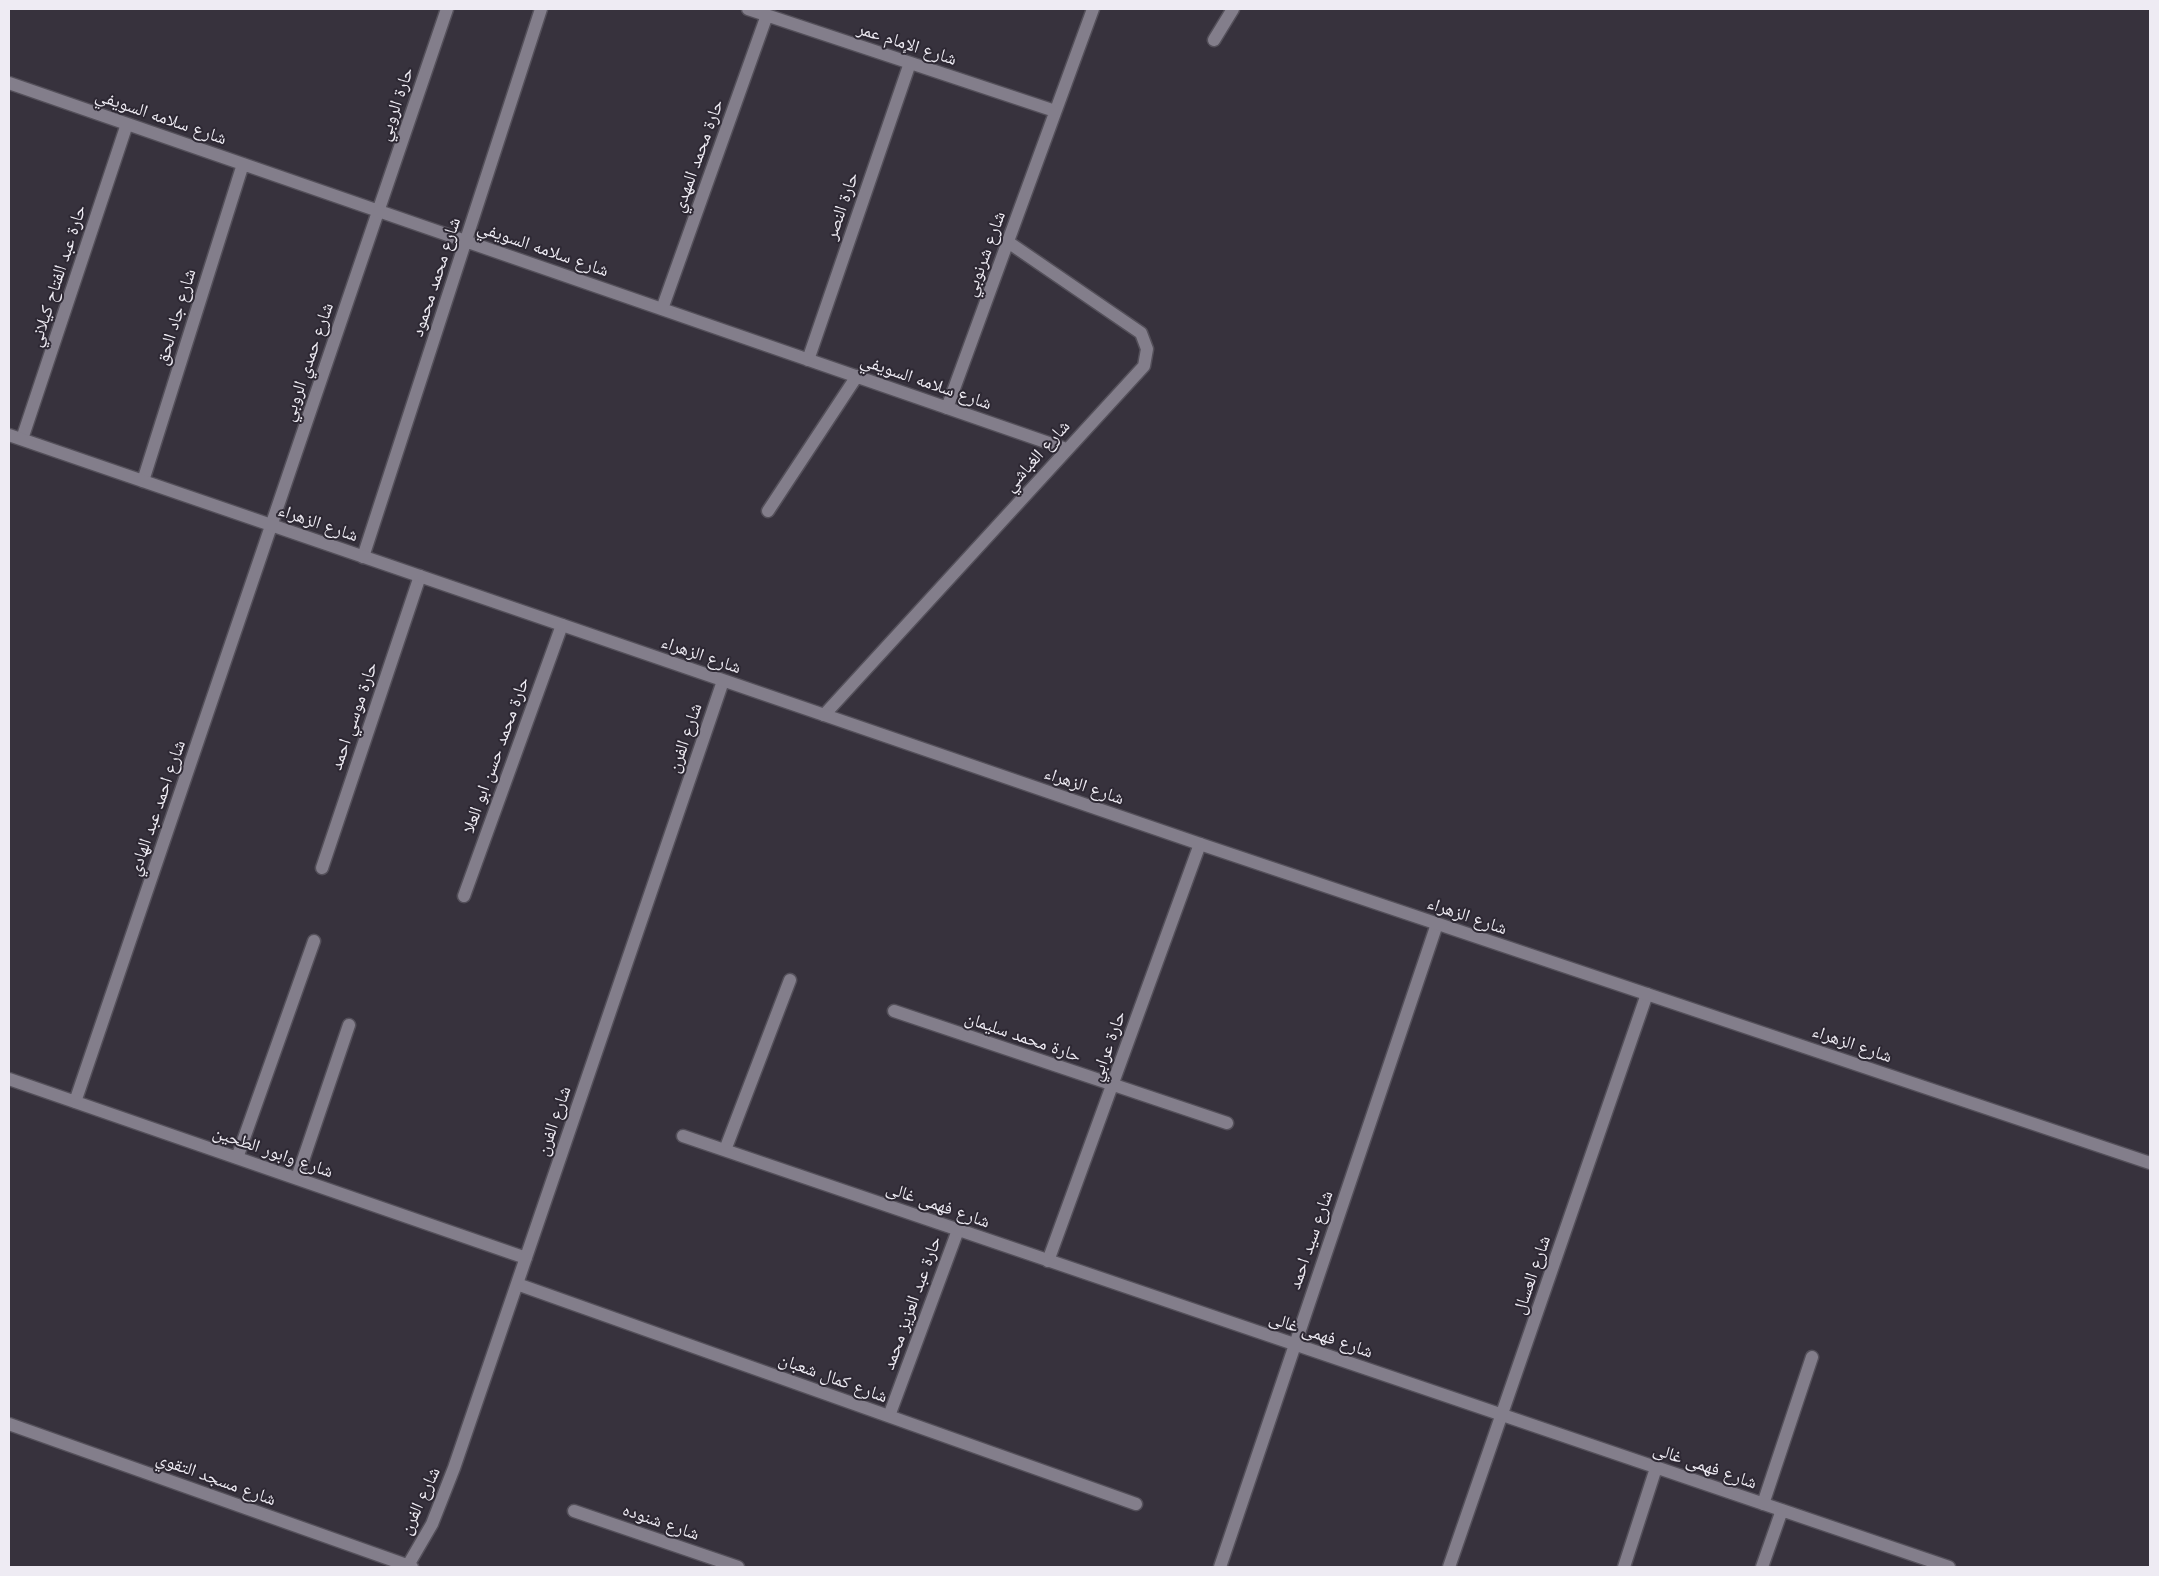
<!DOCTYPE html>
<meta charset="utf-8">
<style>
body{margin:0}
#map{position:relative;width:2159px;height:1576px;overflow:hidden;background:#37323d;font-family:Inter,sans-serif}
canvas{display:block}
.frame{position:absolute;inset:0;border:10px solid #eeebf3;pointer-events:none}
</style>
<div id="map">
<canvas width="2159" height="1576"></canvas>
<div class="frame"></div>
</div>
<script>
const context = document.querySelector('canvas').getContext('2d');
context.lineJoin = 'round';
function poly(rows) {
  const path = new Path2D();
  for (const r of rows) {
    path.moveTo(r[0], r[1]);
    for (let i = 2; i < r.length; i += 2) path.lineTo(r[i], r[i + 1]);
  }
  return path;
}
function stroke(path, color, width, dash) {
  context.strokeStyle = color;
  context.lineWidth = width;
  context.lineCap = dash ? 'butt' : 'round';
  context.setLineDash(dash || []);
  context.stroke(path);
}
function drawText(font, color, halo, rows, align = 'center') {
  context.font = font + ' Inter,"Noto Naskh Arabic",sans-serif';
  context.lineWidth = 4;
  context.setLineDash([]);
  context.textBaseline = 'middle';
  context.strokeStyle = halo;
  context.fillStyle = color;
  for (const [text, x, y, turn = 0] of rows) {
    context.save();
    context.translate(x, y);
    context.rotate((+turn || 0) * Math.PI / 180);
    context.textAlign = isNaN(turn) ? turn : align;
    if (halo) context.strokeText(text, 0, 0);
    context.fillText(text, 0, 0);
    context.restore();
  }
}
const street = poly([
 [748,9,1055,111],
 [1214,40,1233,9],
 [9,83,1066,449],
 [662,309,767,15],
 [808,360,910,63],
 [947,408,1093,9],
 [22,439,127,124],
 [143,481,243,164],
 [768,511,857,376],
 [363,557,541,9],
 [824,715,1144,366,1147,349,1141,333,1008,242],
 [322,868,420,576],
 [464,896,562,625],
 [894,1011,1227,1123],
 [9,1079,526,1258],
 [75,1102,447,9],
 [683,1136,1949,1567],
 [725,1150,790,980],
 [237,1158,314,941],
 [297,1178,349,1025],
 [1048,1261,1200,844],
 [517,1284,1136,1504],
 [889,1416,958,1230],
 [9,1424,412,1567],
 [1763,1504,1812,1357],
 [574,1511,738,1567],
 [407,1567,432,1524,454,1468,723,681],
 [1220,1567,1437,924],
 [1449,1567,1647,994],
 [1624,1567,1656,1468],
 [1762,1567,1782,1510]
]);
const secondary = poly([
 [9,435,1200,844,2150,1163]
]);
const streetNames = [
 ["شارع الإمام عمر",907,44,18],
 ["حارة الروبي",396,104,-71],
 ["شارع سلامه السويفي",161,117,19],
 ["حارة محمد المهدي",698,156,-70],
 ["حارة النصر",842,206,-71],
 ["شارع سلامه السويفي",543,249,19],
 ["شارع شرنوبي",985,254,-70],
 ["حارة عبد الفتاح كيلاني",58,276,-72],
 ["شارع محمد محمود",436,277,-72],
 ["شارع جاد الحق",176,317,-73],
 ["شارع حمدي الروبي",308,362,-71],
 ["شارع سلامه السويفي",926,382,19],
 ["شارع الغباشي",1037,456,-48],
 ["شارع الزهراء",318,523,19],
 ["شارع الزهراء",701,655,19],
 ["حارة موسي احمد",354,716,-71],
 ["شارع الفرن",685,738,-71],
 ["حارة محمد حسن ابو العلا",496,755,-70],
 ["شارع الزهراء",1084,786,19],
 ["شارع احمد عبد الهادي",157,808,-71],
 ["شارع الزهراء",1467,916,19],
 ["حارة محمد سليمان",1023,1037,19],
 ["شارع الزهراء",1852,1044,19],
 ["حارة عرابي",1108,1046,-70],
 ["شارع الفرن",554,1121,-71],
 ["شارع وابور الطحين",273,1152,19],
 ["شارع فهمى غالى",938,1205,19],
 ["شارع سيد احمد",1311,1240,-71],
 ["شارع العسال",1532,1275,-71],
 ["حارة عبد العزيز محمد",912,1303,-70],
 ["شارع فهمى غالى",1321,1335,19],
 ["شارع كمال شعبان",833,1378,20],
 ["شارع فهمى غالى",1705,1466,19],
 ["شارع مسجد التقوي",216,1479,20],
 ["شارع الفرن",420,1501,-65],
 ["شارع شنوده",661,1522,19]
];
stroke(street, '#54505a', 15);
stroke(secondary, '#54505a', 15);
stroke(street, '#837e8b', 12);
stroke(secondary, '#837e8b', 12);
drawText('18px', '#eeebf3', '#2d2833', streetNames);
</script>
